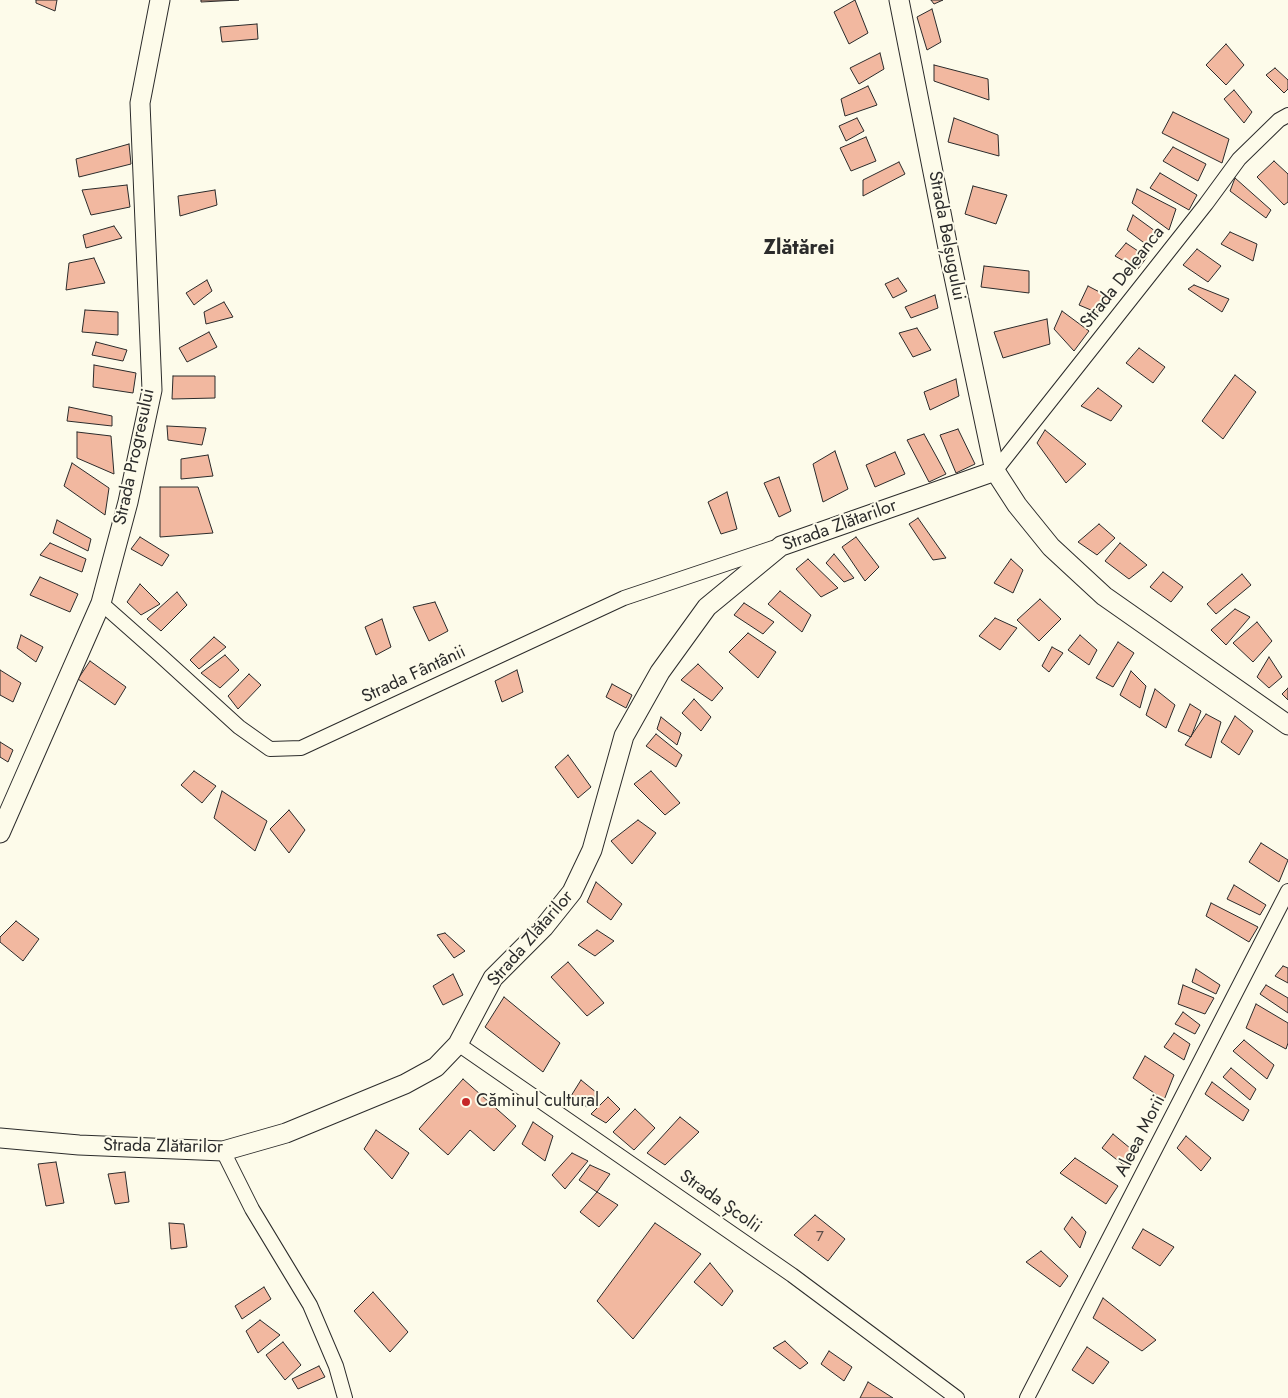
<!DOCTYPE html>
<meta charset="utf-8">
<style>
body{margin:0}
canvas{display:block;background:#fdfbea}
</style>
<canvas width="1288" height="1398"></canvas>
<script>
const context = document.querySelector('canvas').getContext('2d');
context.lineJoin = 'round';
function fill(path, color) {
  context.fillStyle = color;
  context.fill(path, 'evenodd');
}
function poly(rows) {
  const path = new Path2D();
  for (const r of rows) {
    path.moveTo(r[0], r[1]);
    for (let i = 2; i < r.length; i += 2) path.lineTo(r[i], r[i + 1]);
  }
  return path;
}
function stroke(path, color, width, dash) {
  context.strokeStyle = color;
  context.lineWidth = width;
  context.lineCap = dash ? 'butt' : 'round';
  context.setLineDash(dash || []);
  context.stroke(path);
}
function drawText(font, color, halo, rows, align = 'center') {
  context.font = font + ' Jost,sans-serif';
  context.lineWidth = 4;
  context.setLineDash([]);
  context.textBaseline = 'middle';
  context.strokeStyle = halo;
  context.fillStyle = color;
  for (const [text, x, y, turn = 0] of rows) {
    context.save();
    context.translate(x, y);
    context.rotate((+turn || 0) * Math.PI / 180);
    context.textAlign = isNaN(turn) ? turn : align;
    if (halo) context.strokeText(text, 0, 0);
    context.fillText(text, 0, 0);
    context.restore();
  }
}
const building = poly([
 [36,0,57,0,55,11,36,3,36,0],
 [201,0,239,0,201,2,201,0],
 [855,0,868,33,849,44,834,12,855,0],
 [931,0,943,0,934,4,931,0],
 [932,9,941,42,927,50,917,17,932,9],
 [257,24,258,39,222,42,220,27,257,24],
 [1226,44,1244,65,1226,85,1206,65,1226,44],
 [880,53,884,69,859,84,850,68,880,53],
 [934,65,988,79,989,100,934,81,934,65],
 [1275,68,1288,80,1288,89,1284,93,1266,75,1275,68],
 [868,86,877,105,845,116,841,99,868,86],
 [1234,90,1252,112,1244,123,1224,99,1234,90],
 [1173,112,1229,139,1222,163,1162,133,1173,112],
 [857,118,864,131,846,141,839,126,857,118],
 [954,118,998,135,999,156,948,142,954,118],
 [866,137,876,161,851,171,840,148,866,137],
 [129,144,131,164,79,177,76,159,129,144],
 [1173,147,1206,164,1198,181,1163,161,1173,147],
 [1274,161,1288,174,1288,202,1284,205,1257,177,1274,161],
 [899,162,905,174,863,196,863,180,899,162],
 [1160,173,1197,195,1189,210,1150,188,1160,173],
 [1235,178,1271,210,1266,218,1230,191,1235,178],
 [127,185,130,207,91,215,82,190,127,185],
 [973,186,1007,195,996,224,965,214,973,186],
 [1137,189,1176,209,1169,230,1132,203,1137,189],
 [215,190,217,205,180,216,178,196,215,190],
 [1133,215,1155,231,1147,245,1127,230,1133,215],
 [114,226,122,238,86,248,83,235,114,226],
 [1230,232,1257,244,1253,261,1221,244,1230,232],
 [1126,243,1147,257,1138,269,1115,256,1126,243],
 [1197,249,1221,266,1208,282,1183,265,1197,249],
 [94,258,105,283,66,290,69,263,94,258],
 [984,266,1029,271,1029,293,981,287,984,266],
 [898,278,907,291,893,298,885,284,898,278],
 [207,280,212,291,194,305,186,293,207,280],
 [1194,285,1229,299,1222,312,1188,289,1194,285],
 [1088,286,1111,298,1098,313,1079,305,1088,286],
 [935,295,938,308,911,318,905,307,935,295],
 [224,302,233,317,206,324,204,312,224,302],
 [85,310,118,312,118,335,82,332,85,310],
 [1062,311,1089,331,1074,351,1054,329,1062,311],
 [1047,319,1050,344,1003,358,994,332,1047,319],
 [917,328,931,350,913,357,899,333,917,328],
 [209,332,217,347,187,362,179,348,209,332],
 [96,342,127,350,123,361,92,355,96,342],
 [1139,348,1165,367,1153,383,1126,363,1139,348],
 [94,365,136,373,133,393,93,387,94,365],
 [1235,375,1256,392,1223,439,1202,421,1235,375],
 [173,376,215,376,215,398,172,399,173,376],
 [956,379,959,396,930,410,924,392,956,379],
 [1098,388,1122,406,1111,421,1081,406,1098,388],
 [69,407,112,416,112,426,67,421,69,407],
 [167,426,206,428,202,445,168,440,167,426],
 [958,429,975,464,956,473,940,435,958,429],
 [1045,430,1086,464,1066,483,1037,443,1045,430],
 [77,432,111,436,114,474,77,458,77,432],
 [924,434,946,474,929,482,907,440,924,434],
 [835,451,848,489,823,502,813,464,835,451],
 [895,452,905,474,875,487,866,465,895,452],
 [208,455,213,476,181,479,181,459,208,455],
 [72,463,109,488,105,515,64,486,72,463],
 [779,477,791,511,779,517,764,483,779,477],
 [160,487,198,487,213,533,160,537,160,487],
 [727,492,737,529,721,534,708,502,727,492],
 [918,518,946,558,933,560,909,524,918,518],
 [57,520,91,539,88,551,53,533,57,520],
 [1099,524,1115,538,1097,555,1078,542,1099,524],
 [140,537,169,555,162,566,131,549,140,537],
 [856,537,879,567,865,581,842,547,856,537],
 [50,543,86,559,82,572,40,555,50,543],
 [1120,543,1147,565,1129,579,1105,561,1120,543],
 [834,554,854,578,844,582,826,563,834,554],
 [808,559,838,588,821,597,796,569,808,559],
 [1011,559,1023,570,1013,593,994,583,1011,559],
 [1163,572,1183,587,1171,602,1150,587,1163,572],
 [1242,574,1251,585,1216,614,1207,604,1242,574],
 [40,577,78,594,70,612,30,595,40,577],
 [140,584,160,604,141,615,127,602,140,584],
 [780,591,811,615,802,632,768,604,780,591],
 [177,592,187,605,161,631,147,619,177,592],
 [1040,599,1061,619,1039,641,1017,620,1040,599],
 [435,602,448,631,429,641,413,607,435,602],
 [744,603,774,622,763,634,734,615,744,603],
 [1235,609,1250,617,1226,645,1211,630,1235,609],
 [995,618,1017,628,1000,650,979,636,995,618],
 [382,619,391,647,376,655,365,627,382,619],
 [1257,622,1272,641,1253,662,1233,643,1257,622],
 [748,633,776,652,758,678,729,652,748,633],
 [21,635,43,647,36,662,17,648,21,635],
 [1080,635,1097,650,1089,665,1068,650,1080,635],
 [214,637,226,647,199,669,190,660,214,637],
 [1118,642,1134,653,1113,687,1096,678,1118,642],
 [1052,647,1063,653,1049,672,1042,666,1052,647],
 [225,655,239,670,220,688,201,673,225,655],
 [1269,657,1282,677,1269,688,1257,677,1269,657],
 [90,661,126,687,115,705,78,679,90,661],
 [698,664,723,688,712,701,681,680,698,664],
 [0,670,21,683,13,702,0,695,0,670],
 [517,670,523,692,502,702,495,681,517,670],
 [1131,671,1146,686,1140,708,1120,695,1131,671],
 [249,674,261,685,238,709,228,696,249,674],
 [612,684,632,695,626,708,606,697,612,684],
 [1288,688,1288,700,1282,694,1288,688],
 [1155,689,1175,705,1166,728,1146,715,1155,689],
 [694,699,711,717,701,731,682,713,694,699],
 [1190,704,1201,711,1191,737,1178,731,1190,704],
 [1206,714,1221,722,1211,758,1185,745,1206,714],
 [1235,716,1253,731,1239,755,1221,742,1235,716],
 [661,717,681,733,677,745,657,729,661,717],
 [656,734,682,755,676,767,646,746,656,734],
 [0,742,13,750,8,762,0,757,0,742],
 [568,755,591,787,578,798,555,767,568,755],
 [194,771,216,786,202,803,181,785,194,771],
 [651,771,680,803,665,815,634,784,651,771],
 [222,791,267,821,255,851,214,818,222,791],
 [289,810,305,830,289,853,270,829,289,810],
 [638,820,656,833,632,864,611,841,638,820],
 [1261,843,1288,860,1279,882,1249,862,1261,843],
 [596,882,622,904,611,920,587,902,596,882],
 [1234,885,1266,905,1260,915,1227,899,1234,885],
 [1211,903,1258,927,1249,942,1206,916,1211,903],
 [16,921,39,939,23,961,0,942,0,937,16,921],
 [597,930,614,941,595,956,578,945,597,930],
 [445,933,465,951,454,958,437,935,445,933],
 [568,962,604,1003,587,1016,551,977,568,962],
 [1283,966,1288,968,1288,983,1275,976,1283,966],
 [1196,969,1220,985,1216,994,1192,982,1196,969],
 [453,974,463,995,443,1005,433,986,453,974],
 [1183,985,1214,998,1205,1014,1178,1004,1183,985],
 [1266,985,1288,998,1288,1013,1260,994,1266,985],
 [504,997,560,1043,543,1072,485,1027,504,997],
 [1256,1004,1288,1023,1288,1043,1286,1049,1246,1028,1256,1004],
 [1183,1012,1200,1025,1195,1034,1175,1024,1183,1012],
 [1174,1033,1190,1044,1184,1060,1164,1047,1174,1033],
 [1244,1040,1274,1065,1267,1079,1233,1051,1244,1040],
 [1145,1056,1174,1075,1164,1100,1133,1078,1145,1056],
 [1231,1068,1256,1089,1250,1100,1223,1077,1231,1068],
 [463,1079,516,1126,494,1151,470,1130,448,1155,419,1129,463,1079],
 [581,1080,597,1093,587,1107,571,1096,581,1080],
 [1212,1082,1249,1110,1243,1121,1205,1094,1212,1082],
 [608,1097,620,1109,606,1123,591,1114,608,1097],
 [635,1109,655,1128,634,1150,613,1132,635,1109],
 [680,1117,699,1132,665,1165,647,1153,680,1117],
 [533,1122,553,1136,545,1161,522,1144,533,1122],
 [376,1130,409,1153,392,1179,364,1149,376,1130],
 [1113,1134,1136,1153,1126,1167,1102,1148,1113,1134],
 [1186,1136,1211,1158,1201,1171,1177,1148,1186,1136],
 [572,1153,588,1161,565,1189,552,1175,572,1153],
 [1075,1158,1118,1186,1106,1204,1060,1173,1075,1158],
 [56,1162,64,1203,46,1206,38,1164,56,1162],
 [590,1165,610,1174,597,1192,579,1180,590,1165],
 [125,1172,129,1202,115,1204,108,1174,125,1172],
 [597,1192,618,1205,599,1227,580,1212,597,1192],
 [815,1215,845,1239,828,1261,794,1235,815,1215],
 [1072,1217,1086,1232,1080,1248,1064,1229,1072,1217],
 [169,1223,184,1224,187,1247,171,1249,169,1223],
 [655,1223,701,1254,633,1339,597,1301,655,1223],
 [1143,1229,1174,1247,1160,1266,1132,1248,1143,1229],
 [1041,1251,1068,1276,1060,1287,1026,1262,1041,1251],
 [710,1263,733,1291,722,1306,694,1282,710,1263],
 [264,1287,271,1299,242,1319,235,1306,264,1287],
 [373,1292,408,1332,390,1352,354,1311,373,1292],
 [1103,1298,1156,1340,1142,1351,1093,1318,1103,1298],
 [260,1320,280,1335,258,1353,246,1331,260,1320],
 [785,1341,808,1363,800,1369,773,1348,785,1341],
 [283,1342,301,1365,285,1380,266,1355,283,1342],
 [1087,1347,1109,1362,1093,1384,1072,1370,1087,1347],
 [829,1351,852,1367,844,1381,821,1364,829,1351],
 [319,1366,325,1377,298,1389,292,1379,319,1366],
 [868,1382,893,1398,860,1398,868,1382]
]);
const street = poly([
 [995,471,1206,204,1239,159,1279,120,1288,115],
 [101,603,161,656,239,727,270,749,301,748,624,598,773,548],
 [458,1044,792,1275,957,1398],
 [223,1151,252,1209,310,1305,336,1366,345,1398],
 [1027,1398,1288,891]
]);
const secondary = poly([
 [899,0,949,253,995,471,1017,505,1051,547,1104,596,1288,725],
 [0,833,101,603,128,502,152,390,140,103,160,0],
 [0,1138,79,1145,223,1151,286,1133,405,1084,436,1067,458,1044,493,978,544,927,572,892,592,850,624,736,660,672,707,607,781,546,995,471]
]);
const markers = [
 [466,1102,5,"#c62828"]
];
const numberNames = [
 ["7",820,1237]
];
const streetNames = [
 ["Strada Belșugului",946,236,79],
 ["Strada Deleanca",1123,278,-52],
 ["Strada Progresului",135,457,-78],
 ["Strada Zlătarilor",840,526,-20],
 ["Strada Fântânii",414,675,-25],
 ["Strada Zlătarilor",531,939,-49],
 ["Aleea Morii",1141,1136,-63],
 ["Strada Zlătarilor",163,1147,1],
 ["Strada Școlii",720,1202,35]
];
const poiNames = [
 ["Căminul cultural",476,1102]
];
const quarterNames = [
 ["Zlătărei",799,249]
];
fill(building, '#f2b8a0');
stroke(building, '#2b2b2b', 1);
stroke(street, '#2b2b2b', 16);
stroke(secondary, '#2b2b2b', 21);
stroke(street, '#fdfbea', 14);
stroke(secondary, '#fdfbea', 19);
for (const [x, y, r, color] of markers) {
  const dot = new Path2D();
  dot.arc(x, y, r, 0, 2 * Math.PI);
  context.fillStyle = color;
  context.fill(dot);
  stroke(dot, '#fdfbea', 2);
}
drawText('15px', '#5d4e48', null, numberNames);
drawText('18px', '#2b2b2b', '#fdfbea', streetNames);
drawText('18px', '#2b2b2b', '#fdfbea', poiNames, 'left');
drawText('bold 20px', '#2b2b2b', '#fdfbea', quarterNames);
</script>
